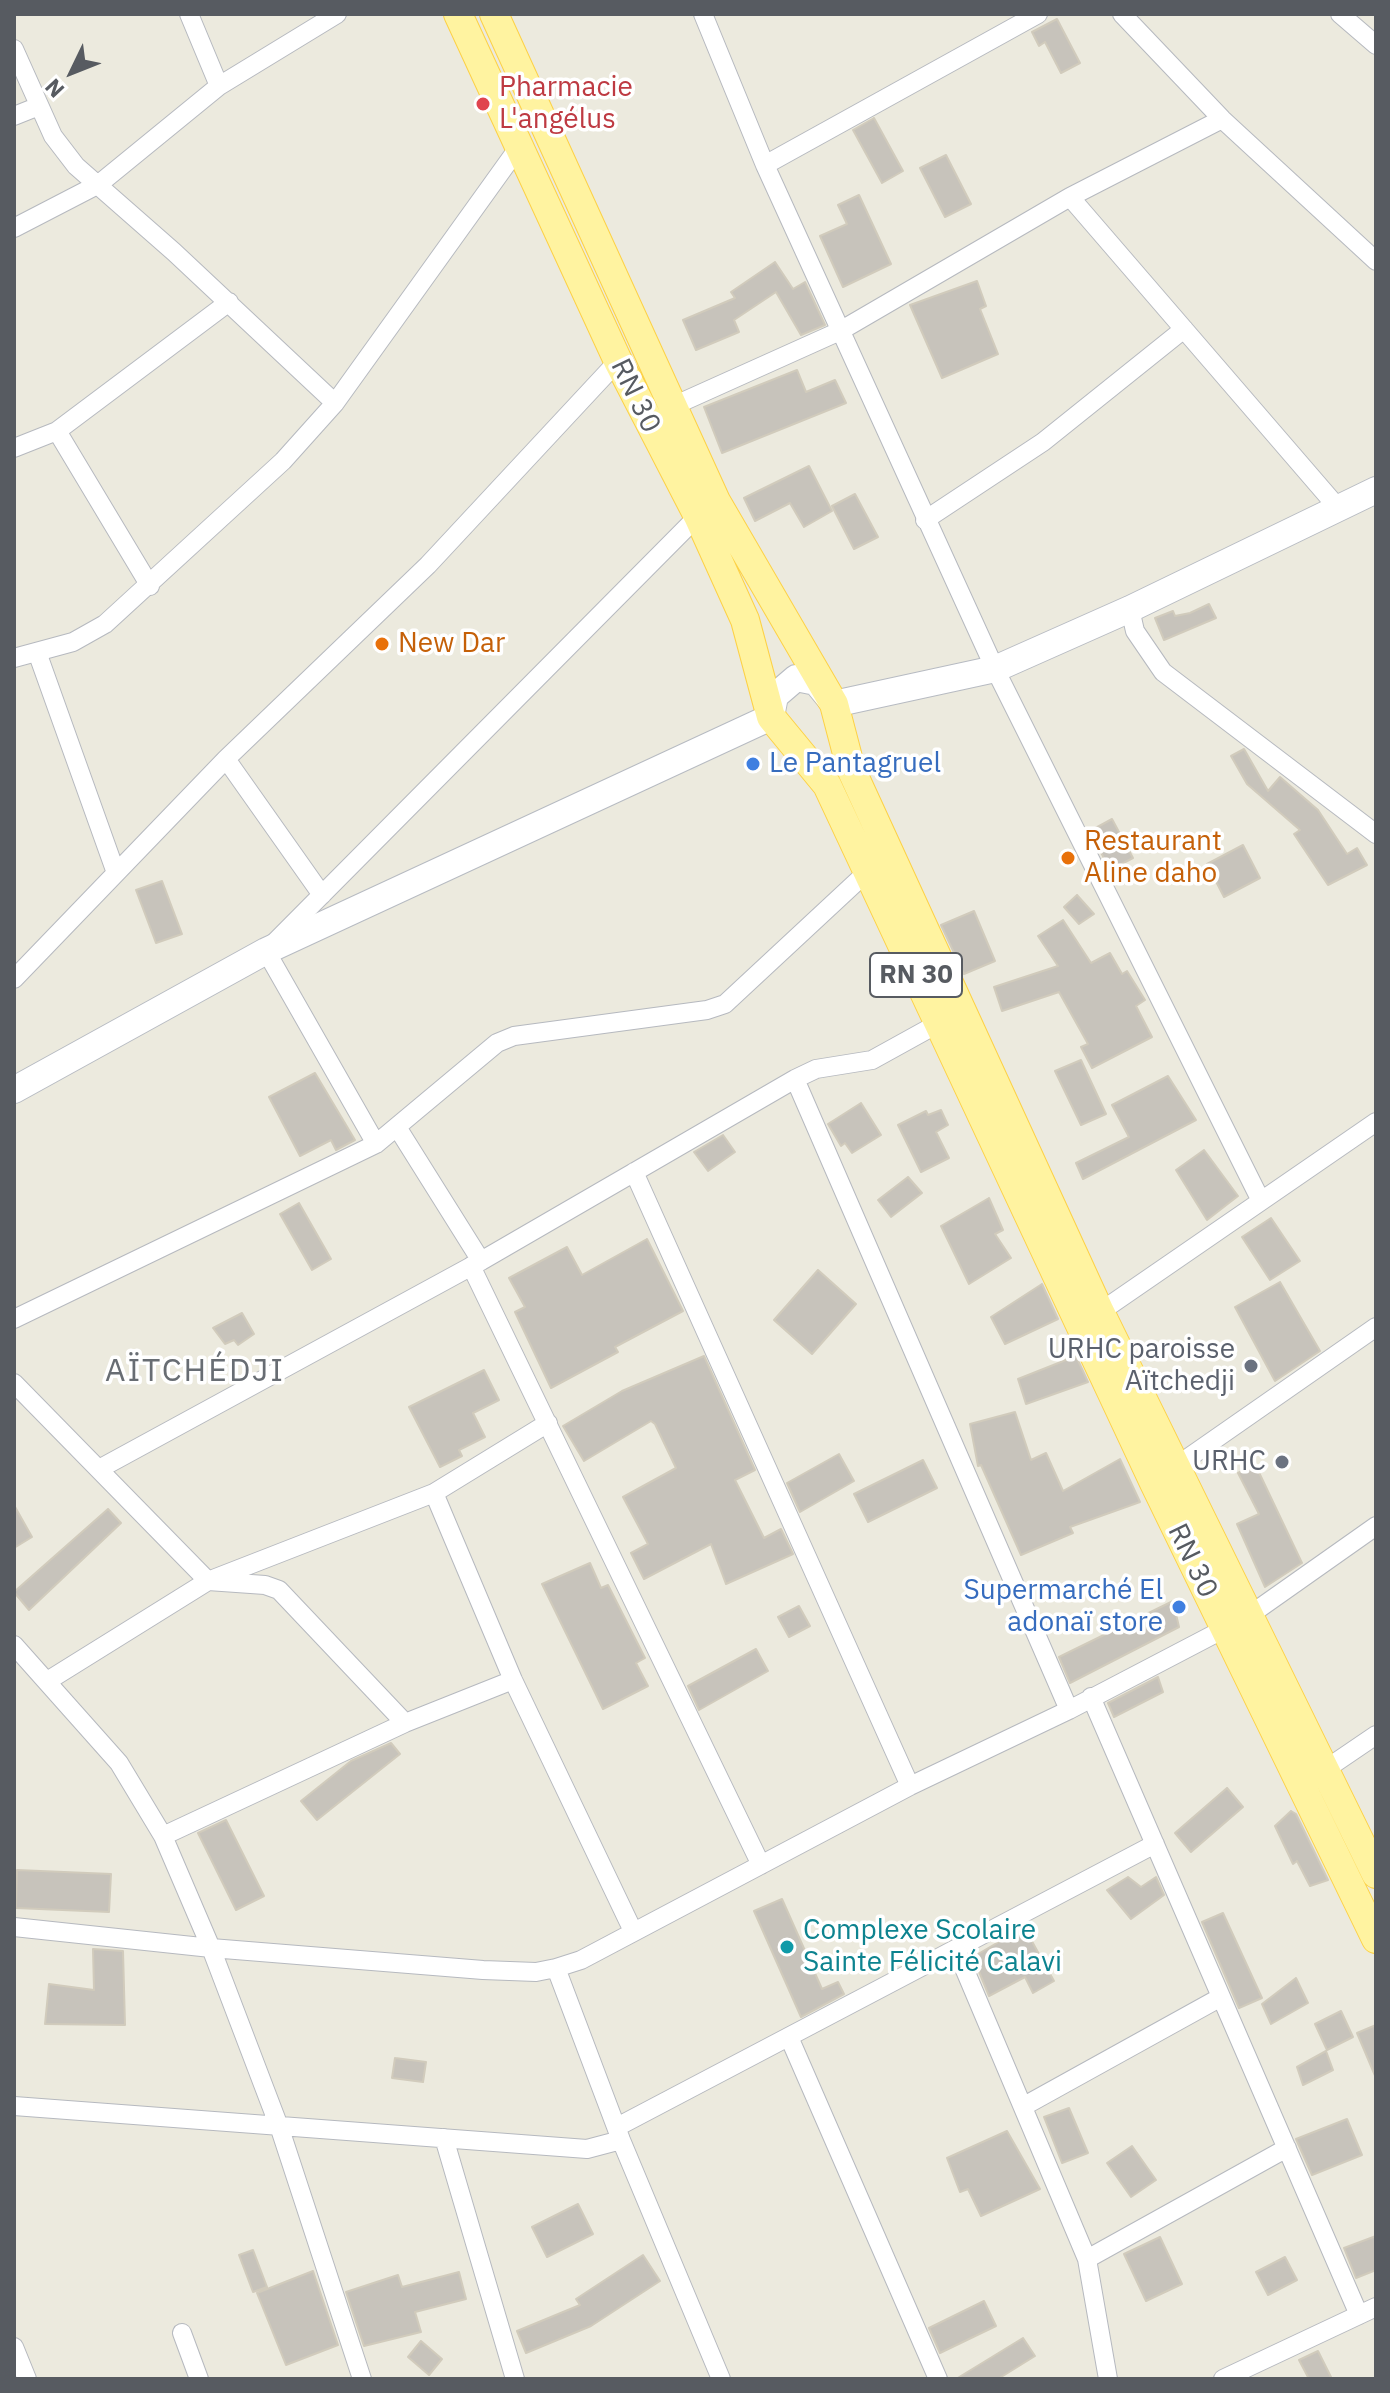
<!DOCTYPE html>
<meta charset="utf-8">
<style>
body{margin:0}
#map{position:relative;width:1390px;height:2393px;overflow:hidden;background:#eceade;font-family:"IBM Plex Sans",sans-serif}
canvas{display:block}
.frame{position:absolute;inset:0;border:16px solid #575b61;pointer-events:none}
.north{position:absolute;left:32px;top:32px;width:80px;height:80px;-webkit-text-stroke:6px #fff;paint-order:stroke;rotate:227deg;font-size:22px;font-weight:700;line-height:32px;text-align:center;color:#575b61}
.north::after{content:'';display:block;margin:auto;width:28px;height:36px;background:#575b61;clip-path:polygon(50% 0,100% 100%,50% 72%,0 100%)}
</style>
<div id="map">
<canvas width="1390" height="2393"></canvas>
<div class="frame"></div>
<div class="north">N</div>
</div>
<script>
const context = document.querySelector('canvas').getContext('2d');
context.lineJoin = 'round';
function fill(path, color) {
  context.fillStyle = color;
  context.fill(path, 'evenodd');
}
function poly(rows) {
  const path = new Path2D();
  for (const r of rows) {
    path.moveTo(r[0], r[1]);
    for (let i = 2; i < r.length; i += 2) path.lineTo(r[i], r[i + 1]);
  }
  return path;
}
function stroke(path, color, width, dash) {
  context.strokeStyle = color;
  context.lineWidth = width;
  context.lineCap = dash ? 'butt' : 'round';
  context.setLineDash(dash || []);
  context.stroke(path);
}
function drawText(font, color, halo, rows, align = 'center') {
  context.font = font + ' "IBM Plex Sans",sans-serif';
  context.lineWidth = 7;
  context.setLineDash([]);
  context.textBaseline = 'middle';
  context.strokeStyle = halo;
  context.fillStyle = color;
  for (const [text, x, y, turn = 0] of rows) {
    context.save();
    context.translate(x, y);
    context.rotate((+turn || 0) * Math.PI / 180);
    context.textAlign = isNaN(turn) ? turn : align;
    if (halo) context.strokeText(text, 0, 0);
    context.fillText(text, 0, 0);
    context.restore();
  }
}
const building = poly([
 [1057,19,1080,63,1061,73,1045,42,1039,46,1032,32,1057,19],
 [874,118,903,171,882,183,853,130,874,118],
 [946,155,971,204,945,217,920,168,946,155],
 [859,195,891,264,843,287,820,236,847,224,838,205,859,195],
 [775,262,793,289,805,282,825,325,801,335,776,292,734,320,739,332,696,350,683,320,735,298,731,292,775,262],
 [977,281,986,306,980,309,998,354,942,378,910,305,977,281],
 [797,370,806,392,835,380,846,403,722,453,704,407,797,370],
 [809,466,832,511,804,527,790,503,755,521,744,498,809,466],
 [855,494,878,537,854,549,832,506,855,494],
 [1209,604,1216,618,1164,640,1155,618,1173,611,1175,616,1190,613,1209,604],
 [1244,749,1268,791,1280,777,1318,810,1347,854,1357,848,1367,865,1328,885,1294,834,1300,830,1247,784,1231,756,1244,749],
 [1112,819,1133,858,1110,870,1090,831,1112,819],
 [1243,845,1260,878,1224,897,1207,864,1243,845],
 [162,881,182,934,156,943,136,890,162,881],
 [1077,895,1094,914,1079,924,1064,907,1077,895],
 [974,911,995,961,964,974,941,925,974,911],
 [1063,920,1091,963,1110,953,1122,974,1127,971,1145,1000,1136,1006,1152,1037,1092,1068,1081,1047,1088,1044,1059,992,1002,1011,994,987,1058,966,1038,936,1063,920],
 [1081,1060,1106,1114,1081,1125,1055,1071,1081,1060],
 [315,1073,355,1140,336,1150,331,1140,300,1156,269,1097,315,1073],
 [1168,1076,1196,1120,1083,1179,1076,1163,1129,1137,1112,1105,1168,1076],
 [861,1103,881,1135,852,1153,845,1143,841,1146,828,1124,861,1103],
 [941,1110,948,1125,936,1132,949,1158,921,1172,898,1125,926,1111,928,1115,941,1110],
 [723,1135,735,1152,708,1171,694,1152,723,1135],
 [1204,1150,1238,1196,1207,1220,1176,1170,1204,1150],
 [908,1177,922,1193,891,1217,878,1200,908,1177],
 [989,1198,1003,1230,995,1234,1011,1258,969,1284,941,1226,989,1198],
 [299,1203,331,1259,312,1270,280,1214,299,1203],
 [1271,1218,1300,1261,1270,1280,1242,1237,1271,1218],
 [647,1239,683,1311,615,1347,618,1352,551,1388,515,1312,525,1307,509,1278,567,1247,582,1275,647,1239],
 [818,1270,856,1304,812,1354,774,1320,818,1270],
 [1280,1282,1320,1351,1275,1381,1235,1307,1280,1282],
 [1042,1284,1058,1319,1005,1344,991,1317,1042,1284],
 [242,1313,254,1334,238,1345,234,1340,225,1344,213,1328,242,1313],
 [704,1356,755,1470,735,1480,764,1538,781,1529,793,1554,726,1584,711,1544,644,1579,631,1553,648,1544,623,1497,676,1468,655,1424,651,1421,584,1461,563,1426,622,1391,704,1356],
 [1076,1356,1088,1382,1026,1404,1018,1379,1076,1356],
 [484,1370,499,1400,473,1413,485,1437,459,1450,462,1456,440,1467,409,1407,484,1370],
 [1015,1412,1031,1460,1046,1453,1063,1491,1120,1459,1140,1502,1070,1527,1073,1533,1021,1555,981,1465,978,1466,970,1424,1015,1412],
 [839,1454,854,1481,800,1512,787,1483,839,1454],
 [923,1460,937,1488,868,1522,854,1494,923,1460],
 [1255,1464,1302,1563,1265,1587,1237,1524,1259,1514,1238,1473,1255,1464],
 [14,1505,32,1537,14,1548,14,1505],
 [108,1509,121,1523,29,1610,14,1592,108,1509],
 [590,1563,601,1588,608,1585,645,1658,636,1663,648,1686,603,1709,542,1584,590,1563],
 [1173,1601,1179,1627,1070,1683,1059,1657,1173,1601],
 [799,1606,810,1626,789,1637,778,1617,799,1606],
 [756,1649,768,1671,699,1710,688,1686,756,1649],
 [1158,1677,1163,1692,1114,1717,1108,1703,1158,1677],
 [391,1743,400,1754,317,1820,301,1801,351,1761,391,1743],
 [1227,1788,1243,1807,1191,1852,1175,1833,1227,1788],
 [1291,1811,1296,1814,1328,1880,1310,1886,1297,1861,1293,1864,1275,1826,1291,1811],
 [226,1820,264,1896,236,1910,198,1833,226,1820],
 [17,1870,111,1874,109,1912,16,1908,17,1870],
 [1128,1877,1141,1887,1156,1877,1164,1895,1131,1919,1107,1890,1128,1877],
 [782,1899,822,1989,838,1982,844,1994,801,2017,754,1911,782,1899],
 [1223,1913,1262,1998,1239,2008,1202,1922,1223,1913],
 [1024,1927,1054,1981,1033,1993,1025,1977,989,1996,973,1957,1024,1927],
 [93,1949,123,1951,125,2025,45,2024,49,1984,94,1990,93,1949],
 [1296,1978,1308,2003,1271,2024,1262,2004,1296,1978],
 [1341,2011,1353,2037,1327,2050,1315,2024,1341,2011],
 [1376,2025,1376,2078,1357,2033,1376,2025],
 [1326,2051,1333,2070,1303,2085,1297,2067,1326,2051],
 [395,2058,426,2062,423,2082,392,2078,395,2058],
 [1069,2108,1088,2153,1062,2163,1044,2117,1069,2108],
 [1347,2119,1362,2155,1312,2175,1296,2139,1347,2119],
 [1007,2131,1040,2189,981,2216,968,2189,960,2192,947,2158,1007,2131],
 [1132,2146,1156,2180,1131,2197,1107,2163,1132,2146],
 [578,2204,593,2234,547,2257,532,2227,578,2204],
 [1376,2236,1376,2270,1356,2278,1344,2248,1376,2236],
 [1160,2237,1182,2284,1146,2301,1124,2254,1160,2237],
 [253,2250,267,2287,253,2292,239,2255,253,2250],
 [643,2255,660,2281,591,2326,526,2353,517,2331,580,2305,576,2299,643,2255],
 [1285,2257,1297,2280,1268,2295,1256,2272,1285,2257],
 [313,2271,338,2345,286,2365,257,2293,313,2271],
 [459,2272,466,2299,415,2312,421,2332,364,2346,346,2292,398,2275,402,2287,459,2272],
 [984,2301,996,2326,940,2353,929,2328,984,2301],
 [1023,2338,1035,2356,998,2379,956,2379,1023,2338],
 [421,2341,442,2359,429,2375,408,2357,421,2341],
 [1318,2351,1332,2379,1309,2379,1299,2360,1318,2351]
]);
const street = poly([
 [189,14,219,86],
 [703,14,765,165,995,669,1261,1201],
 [1122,14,1222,119,1376,261],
 [1340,14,1376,45],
 [14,49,53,136,76,166,174,252,335,403],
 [14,116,39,106],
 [765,165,1038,14],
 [1070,197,1339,509],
 [14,228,99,184,219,86,337,14],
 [671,407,840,331,1070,197,1222,119],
 [57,431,150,586],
 [14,448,57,431,229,302],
 [925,520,1043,442,1184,329],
 [1130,609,1135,631,1163,672,1376,834],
 [37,652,116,873],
 [14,658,73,642,105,624,283,461,335,403,521,144],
 [226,759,322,895],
 [14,979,226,759,428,565,618,361],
 [795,1079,1069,1710],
 [397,1127,481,1261],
 [376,1144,266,951,698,516],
 [634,1172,910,1786],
 [471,1266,761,1865],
 [1100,1312,1376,1122],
 [14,1319,376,1144,497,1043,514,1036,707,1010,725,1004,867,872],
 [14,1383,208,1581,265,1585,279,1590,405,1723],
 [1178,1465,1376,1327],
 [99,1469,481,1261,795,1079,816,1069,872,1060,939,1023],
 [434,1493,513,1680,633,1931],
 [14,1645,119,1763,163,1836,211,1948,280,2129,362,2379],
 [49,1680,208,1581,434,1493,548,1423],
 [1091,1697,1359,2315],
 [1326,1769,1376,1735],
 [163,1836,405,1723,513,1680],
 [14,1927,211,1948,483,1970,536,1972,556,1968,581,1960,910,1786,1069,1710,1247,1617,1376,1526],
 [956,1949,1087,2259,1108,2379],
 [556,1968,621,2140,721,2379],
 [789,2037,938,2379],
 [14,2106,587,2149,621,2140],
 [1024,2106,1221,1997],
 [617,2127,1155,1844],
 [444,2138,515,2379],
 [1087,2259,1287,2148],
 [182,2333,199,2379],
 [14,2347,27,2379],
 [1223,2379,1376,2307]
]);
const secondary = poly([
 [14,1090,266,951,771,717,775,696,796,678,816,682,834,704,995,669,1130,609,1376,490]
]);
const primary = poly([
 [458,14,618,361,698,516,745,620,771,717,827,785,1154,1483,1376,1939],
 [494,14,716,501,834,704,851,769,1100,1312,1376,1874]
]);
const markers = [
 [483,104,8,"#e0444e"],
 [382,644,8,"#e8710a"],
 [753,764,8,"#3f7fe0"],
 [1068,858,8,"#e8710a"],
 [1251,1366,8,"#6b7280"],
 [1282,1462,8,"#6b7280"],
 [1179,1607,8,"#3f7fe0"],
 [787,1947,8,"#0f9aa8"]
];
const shields = [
 [916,975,92]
];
const shieldNames = [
 ["RN 30",916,975]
];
const healthNames = [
 ["Pharmacie",499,88],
 ["L'angélus",499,120]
];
const streetNames = [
 ["RN 30",635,396,64],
 ["RN 30",1192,1561,64]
];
const foodNames = [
 ["New Dar",398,644],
 ["Restaurant",1084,842],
 ["Aline daho",1084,874]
];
const shopNames = [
 ["Le Pantagruel",769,764],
 ["Supermarché El",1163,1591,"right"],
 ["adonaï store",1163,1623,"right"]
];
const worshipNames = [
 ["URHC paroisse",1235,1350],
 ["Aïtchedji",1235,1382],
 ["URHC",1266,1462]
];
const cultureNames = [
 ["Complexe Scolaire",803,1931],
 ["Sainte Félicité Calavi",803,1963]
];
const quarterNames = [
 ["AÏTCHÉDJI",195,1372]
];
fill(building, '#c7c3bb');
stroke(building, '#d1cbbc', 2);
stroke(street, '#b6b9bf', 20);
stroke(secondary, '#b7bbc2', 28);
stroke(primary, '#fdd146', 30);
stroke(street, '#fff', 18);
stroke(secondary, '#fff', 26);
stroke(primary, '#fff3a0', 28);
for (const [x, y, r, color] of markers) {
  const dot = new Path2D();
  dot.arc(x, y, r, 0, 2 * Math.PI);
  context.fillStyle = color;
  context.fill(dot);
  stroke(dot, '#fff', 3);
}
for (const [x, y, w] of shields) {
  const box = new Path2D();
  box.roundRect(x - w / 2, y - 22, w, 44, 6);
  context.fillStyle = '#fff';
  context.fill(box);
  stroke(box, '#575b61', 2);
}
drawText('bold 26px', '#575b61', null, shieldNames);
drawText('28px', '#be3a42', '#fff', healthNames, 'left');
drawText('28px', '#575b61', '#fff', streetNames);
drawText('28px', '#c56008', '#fff', foodNames, 'left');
drawText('28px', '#366cbe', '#fff', shopNames, 'left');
drawText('28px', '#5b616d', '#fff', worshipNames, 'right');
drawText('28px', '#0d838f', '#fff', cultureNames, 'left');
context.letterSpacing = '2px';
drawText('32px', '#686d73', '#fff', quarterNames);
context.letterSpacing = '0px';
</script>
